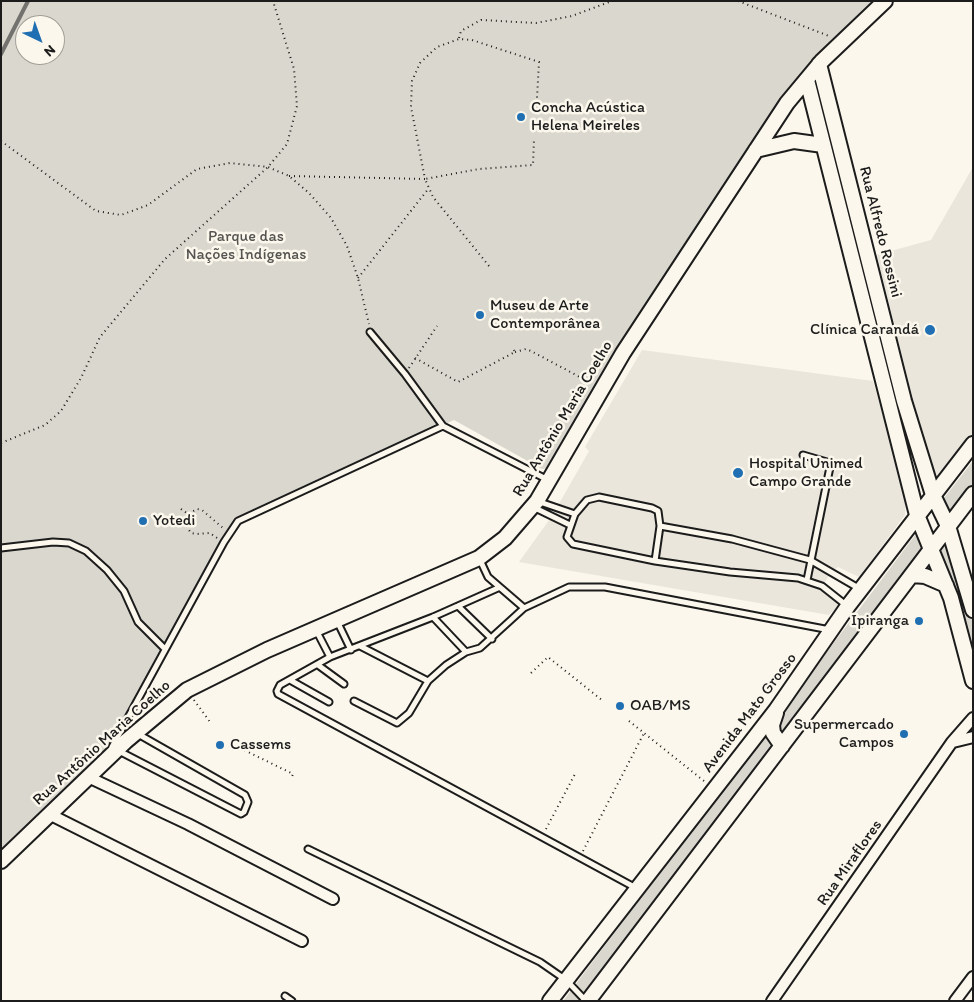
<!DOCTYPE html>
<meta charset="utf-8">
<style>
body{margin:0}
#map{position:relative;width:974px;height:1002px;overflow:hidden;background:#fbf7ec;font-family:Itim,sans-serif}
canvas{display:block}
.frame{position:absolute;inset:0;border:2px solid #1c1c1c;pointer-events:none}
.north{position:absolute;left:15px;top:15px;width:50px;height:50px;box-sizing:border-box;background:#fbf7ec;border:1px solid #a29f99;border-radius:50%;rotate:138deg;font-size:14px;font-weight:700;line-height:20px;text-align:center;color:#1c1c1c}
.north::after{content:'';display:block;margin:auto;width:18px;height:22px;background:#1f6fb2;clip-path:polygon(50% 0,100% 100%,50% 72%,0 100%)}
</style>
<div id="map">
<canvas width="974" height="1002"></canvas>
<div class="frame"></div>
<div class="north">N</div>
</div>
<script>
const context = document.querySelector('canvas').getContext('2d');
context.lineJoin = 'round';
function fill(path, color) {
  context.fillStyle = color;
  context.fill(path, 'evenodd');
}
function poly(rows) {
  const path = new Path2D();
  for (const r of rows) {
    path.moveTo(r[0], r[1]);
    for (let i = 2; i < r.length; i += 2) path.lineTo(r[i], r[i + 1]);
  }
  return path;
}
function stroke(path, color, width, dash) {
  context.strokeStyle = color;
  context.lineWidth = width;
  context.lineCap = dash ? 'butt' : 'round';
  context.setLineDash(dash || []);
  context.stroke(path);
}
function drawText(font, color, halo, rows, align = 'center') {
  context.font = font + ' Itim,sans-serif';
  context.lineWidth = 5;
  context.setLineDash([]);
  context.textBaseline = 'middle';
  context.strokeStyle = halo;
  context.fillStyle = color;
  for (const [text, x, y, turn = 0] of rows) {
    context.save();
    context.translate(x, y);
    context.rotate((+turn || 0) * Math.PI / 180);
    context.textAlign = isNaN(turn) ? turn : align;
    if (halo) context.strokeText(text, 0, 0);
    context.fillText(text, 0, 0);
    context.restore();
  }
}
const built = poly([
 [973,167,973,437,934,487,865,258,931,240],
 [642,350,873,381,906,495,905,515,859,577,838,567,831,572,821,589,839,604,829,615,519,562,552,516,589,451,585,447]
]);
const green = poly([
 [1,1,875,1,840,33,841,40,814,60,798,79,654,294,548,468,542,469,454,420,243,516,228,533,106,750,1,851],
 [25,25,55,25,55,55,25,55],
 [973,461,973,485,948,516,940,503],
 [919,530,927,549,584,1001,563,1001],
 [949,542,973,619,973,660,956,596,941,550]
]);
const stream = poly([
 [1,54,28,1]
]);
const path = poly([
 [738,1,829,36],
 [459,38,461,31,481,20,536,23,572,16,612,1],
 [1,141,96,211,121,215,148,205,197,169,230,163,268,167,289,176,309,193,331,218,347,246,358,278,369,324],
 [289,176,425,179,411,107,412,81,420,63,437,47,459,39,472,40,539,62,537,98],
 [489,266,433,197,425,179,479,169,533,165,534,139],
 [358,278,429,188],
 [515,352,526,349,531,351,591,383],
 [415,358,458,382,515,352,512,347],
 [409,368,437,326],
 [1,443,45,425,61,411,81,378,100,337,165,259,268,167,287,144,297,106,294,69,273,1],
 [181,509,188,514],
 [217,538,210,533,196,534,191,533,185,524,188,514,197,509,202,510,223,528],
 [531,673,548,657,603,701],
 [194,700,210,722],
 [629,721,704,781],
 [240,748,293,774,291,779],
 [546,829,575,774],
 [583,851,644,733]
]);
const lane = poly([
 [370,332,405,374,443,426,548,480],
 [803,455,827,462,830,467,807,580],
 [537,501,575,514],
 [533,507,570,525],
 [660,526,732,539,810,560,860,589],
 [1,548,53,542,69,543,86,551,107,570,124,591,138,622,165,649],
 [480,560,488,577,524,608,569,587,605,587,830,630],
 [655,561,660,526,658,511,652,508,599,497,587,500,575,514,567,537,573,544,655,561,730,572,798,578,822,586,846,605],
 [498,588,433,617,330,657,280,685,277,691,278,694,636,888],
 [458,606,492,639],
 [433,617,466,652],
 [337,621,351,650],
 [316,630,330,657],
 [360,646,428,681,446,665,466,652,480,648,524,608],
 [318,665,344,684],
 [290,680,329,702],
 [354,701,397,723,409,713,428,681],
 [112,747,224,542,238,521,443,426],
 [117,750,241,814,244,812,248,802,245,795,138,734],
 [308,849,540,962,566,980,586,1001],
 [285,996,292,1001]
]);
const street = poly([
 [953,742,973,737],
 [88,777,188,824,333,899],
 [49,814,302,941],
 [772,1001,952,742,973,718],
 [955,1001,973,977]
]);
const secondary = poly([
 [819,64,904,401,933,495,948,526,973,610],
 [807,80,917,515,951,598,973,681],
 [756,150,794,141,823,145],
 [912,575,925,576,946,585],
 [776,713,772,725,773,733,782,746],
 [1,861,126,741,187,690,267,650,479,558,505,538,537,501,623,353,787,103,822,61,885,1],
 [550,1001,776,710,848,606,973,444],
 [588,1001,973,494]
]);
const markers = [
 [521,117,5,"#1f6fb2"],
 [480,315,5,"#1f6fb2"],
 [930,330,6,"#1f6fb2"],
 [738,473,6,"#1f6fb2"],
 [143,521,5,"#1f6fb2"],
 [919,621,5,"#1f6fb2"],
 [620,706,5,"#1f6fb2"],
 [904,734,5,"#1f6fb2"],
 [220,745,5,"#1f6fb2"]
];
const poiNames = [
 ["Concha Acústica",531,108],
 ["Helena Meireles",531,126],
 ["Museu de Arte",490,306],
 ["Contemporânea",490,324],
 ["Clínica Carandá",919,330,"right"],
 ["Hospital Unimed",749,464],
 ["Campo Grande",749,482],
 ["Yotedi",153,521],
 ["Ipiranga",909,621,"right"],
 ["OAB/MS",630,706],
 ["Supermercado",894,725,"right"],
 ["Campos",894,743,"right"],
 ["Cassems",230,745]
];
const streetNames = [
 ["Rua Alfredo Rossini",880,232,76],
 ["Rua Antônio Maria Coelho",563,419,-59],
 ["Avenida Mato Grosso",750,713,-53],
 ["Rua Antônio Maria Coelho",102,743,-42],
 ["Rua Miraflores",850,863,-55]
];
const parkNames = [
 ["Parque das",246,237],
 ["Nações Indígenas",246,255]
];
fill(built, '#eae6dc');
fill(green, '#dad7ce');
stroke(stream, '#74726e', 4);
stroke(lane, '#1c1c1c', 9);
stroke(street, '#1c1c1c', 14);
stroke(secondary, '#1c1c1c', 18);
stroke(path, '#1c1c1c', 2, [1, 4]);
stroke(lane, '#fbf7ec', 5);
stroke(street, '#fbf7ec', 10);
stroke(secondary, '#fbf7ec', 14);
for (const [x, y, r, color] of markers) {
  const dot = new Path2D();
  dot.arc(x, y, r, 0, 2 * Math.PI);
  context.fillStyle = color;
  context.fill(dot);
  stroke(dot, '#fbf7ec', 2);
}
drawText('16px', '#1c1c1c', '#fbf7ec', poiNames, 'left');
drawText('16px', '#1c1c1c', '#fbf7ec', streetNames);
drawText('16px', '#555451', '#fbf7ec', parkNames);
</script>
